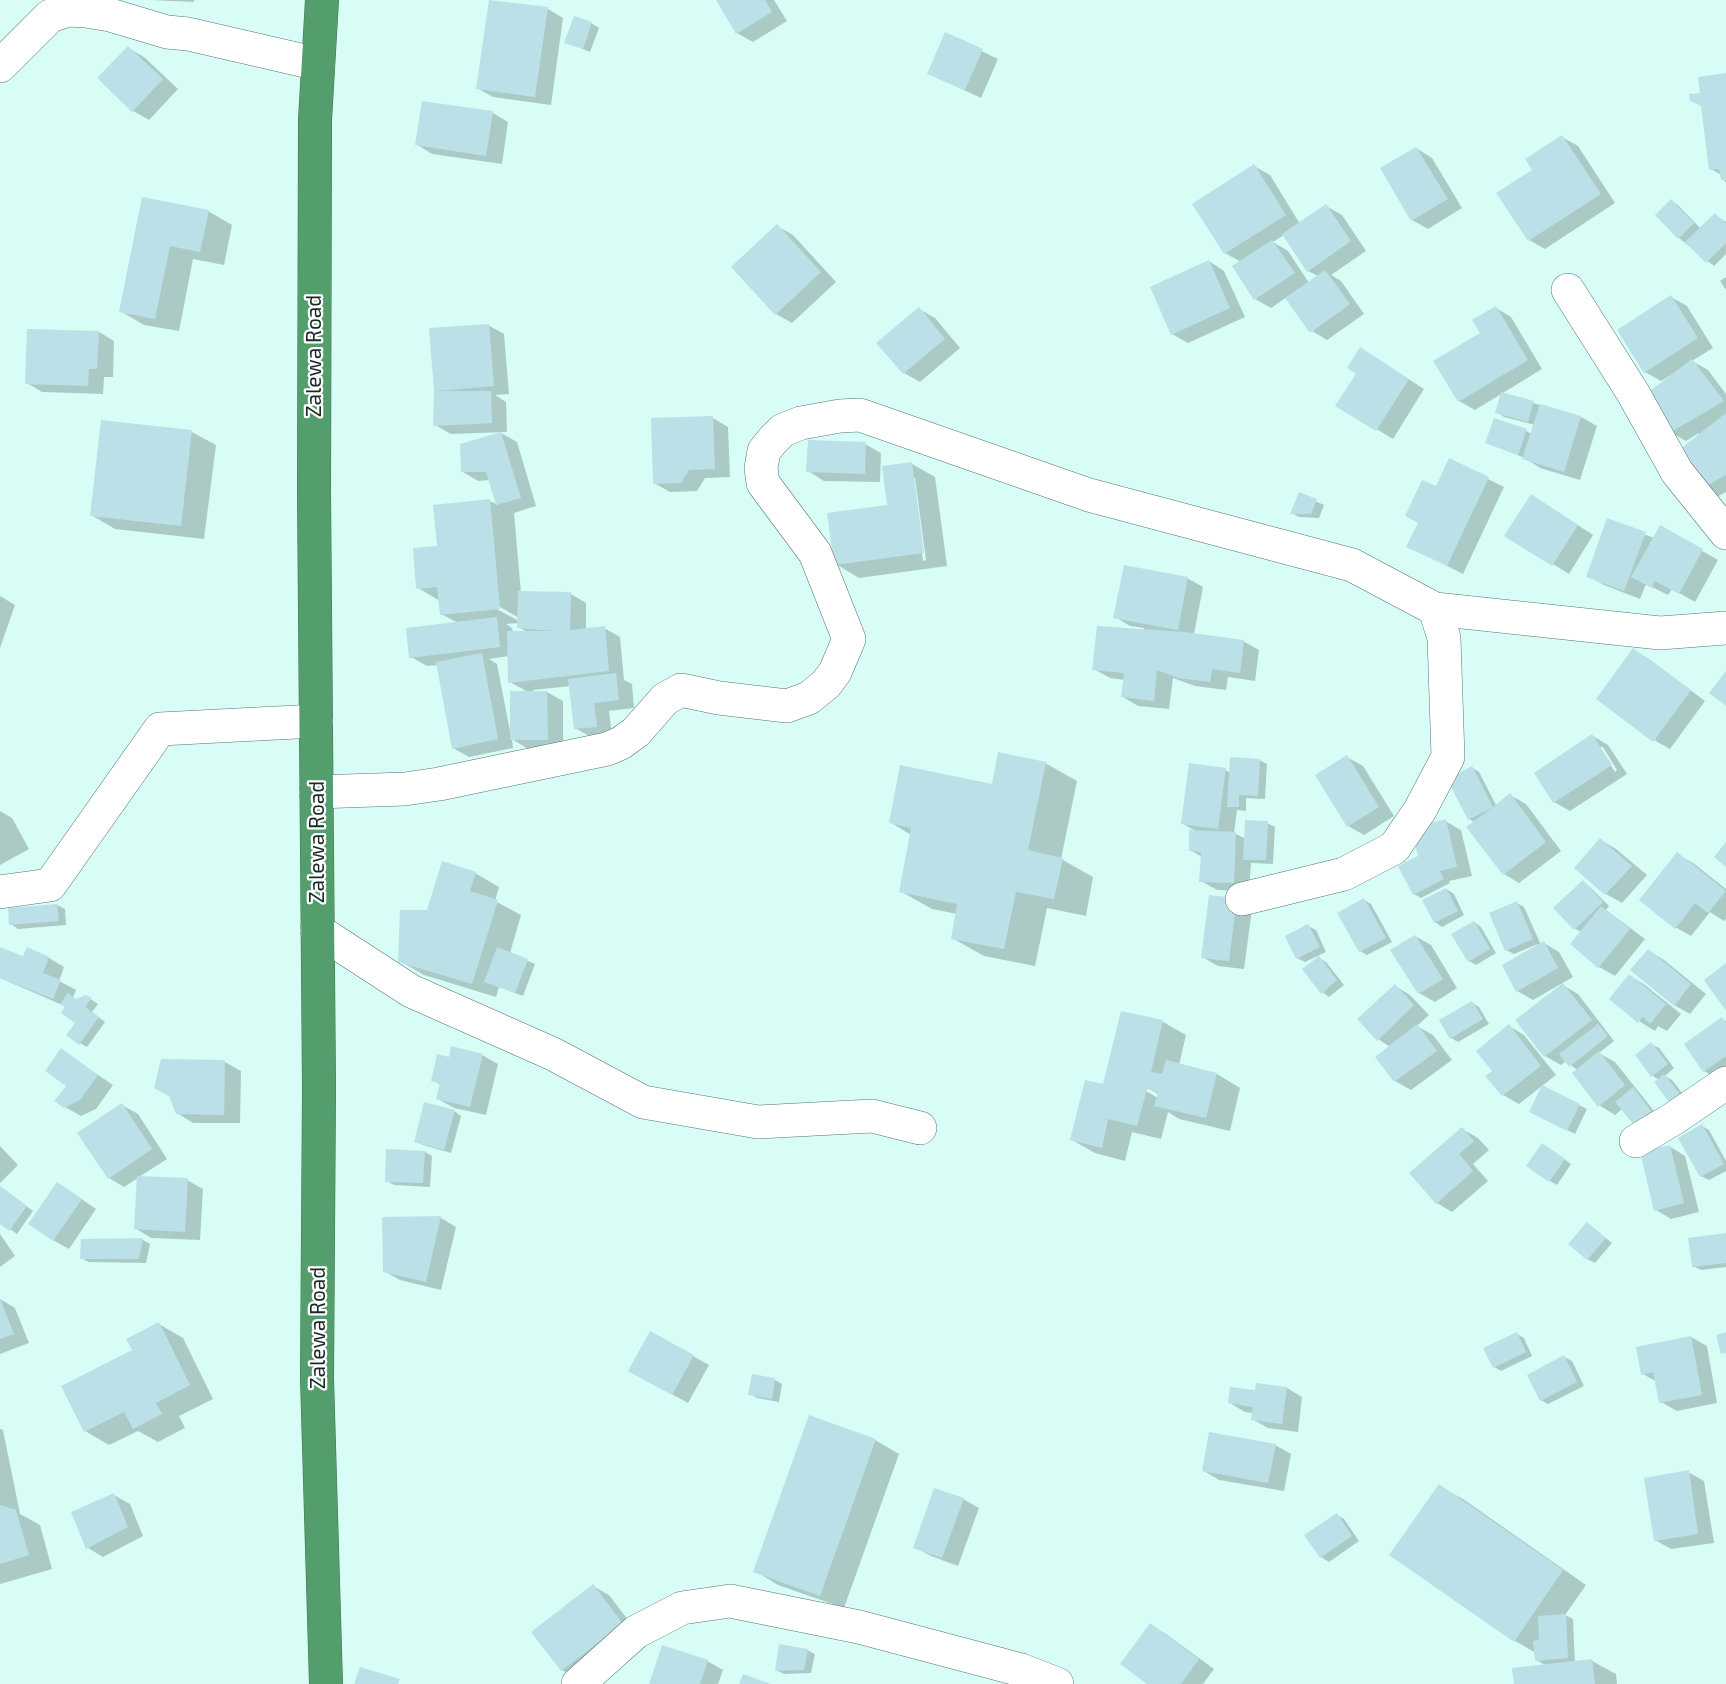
<!DOCTYPE html>
<style>
body{margin:0}
canvas{display:block;background:#d7fdf6}
</style>
<canvas width="1726" height="1684"></canvas>
<script>
const context = document.querySelector('canvas').getContext('2d');
context.lineJoin = 'round';
function fill(path, color) {
  context.fillStyle = color;
  context.fill(path, 'evenodd');
}
function poly(rows) {
  const path = new Path2D();
  for (const r of rows) {
    path.moveTo(r[0], r[1]);
    for (let i = 2; i < r.length; i += 2) path.lineTo(r[i], r[i + 1]);
  }
  return path;
}
function stroke(path, color, width, dash) {
  context.strokeStyle = color;
  context.lineWidth = width;
  context.lineCap = dash ? 'butt' : 'round';
  context.setLineDash(dash || []);
  context.stroke(path);
}
function drawText(font, color, halo, rows, align = 'center') {
  context.font = font + ' "Exo 2",sans-serif';
  context.lineWidth = 4.5;
  context.setLineDash([]);
  context.textBaseline = 'middle';
  context.strokeStyle = halo;
  context.fillStyle = color;
  for (const [text, x, y, turn = 0] of rows) {
    context.save();
    context.translate(x, y);
    context.rotate((+turn || 0) * Math.PI / 180);
    context.textAlign = isNaN(turn) ? turn : align;
    if (halo) context.strokeText(text, 0, 0);
    context.fillText(text, 0, 0);
    context.restore();
  }
}
const shadow = poly([
 [150,0,194,0,194,2],
 [718,0,774,0,787,21,753,42,737,33],
 [548,9,563,18,551,105,493,97,477,88],
 [591,23,599,28,590,52,566,42],
 [946,34,998,59,981,98,929,74],
 [128,48,144,57,178,89,149,120,133,111,99,78],
 [1726,75,1726,182,1722,179,1721,175,1711,169,1702,94],
 [493,113,508,122,502,164,432,154,416,144],
 [1562,137,1578,146,1615,203,1545,249,1529,240,1534,170],
 [1416,148,1432,158,1462,208,1428,229,1412,220],
 [1254,166,1270,175,1300,224,1326,206,1342,215,1366,251,1331,275,1341,281,1364,314,1327,340,1312,331,1287,297,1271,308,1255,299,1241,262,1225,253],
 [1284,235,1308,271,1318,276,1309,283,1288,251,1273,242],
 [143,198,208,211,232,225,224,265,193,259,179,331,144,325,120,311],
 [1671,201,1678,205,1701,229,1715,215,1726,222,1726,254,1714,266,1679,238],
 [777,226,793,235,836,282,792,323,776,314],
 [1209,261,1224,271,1245,317,1188,343,1172,334],
 [1726,277,1726,290,1720,281],
 [1671,297,1687,306,1713,348,1692,361,1708,370,1726,394,1726,492,1715,498,1700,488,1699,433,1686,441,1670,432,1670,377,1669,376,1661,381,1645,372],
 [1496,308,1511,317,1542,369,1475,410,1459,401,1482,333],
 [919,309,935,318,960,348,920,382,904,373,878,343],
 [488,325,504,334,509,394,495,395,506,402,507,432,451,434,435,425,436,391],
 [99,332,114,341,113,377,104,377,103,394,42,392,27,383],
 [1376,358,1424,389,1393,439,1337,405],
 [1502,394,1581,417,1597,426,1580,480,1540,468,1525,458,1487,443,1526,431,1532,434,1535,425,1504,417,1497,412],
 [713,418,728,427,730,477,705,478,697,491,670,492,654,483],
 [192,432,216,445,204,539,115,529,91,515],
 [501,433,517,442,536,506,514,513,521,593,571,594,586,603,586,630,604,628,620,637,624,680,632,684,634,708,609,711,612,735,591,737,575,728,571,686,533,690,533,692,547,692,563,701,563,748,528,749,512,739,513,748,469,757,453,748,438,665,427,666,411,657,458,623,441,614,440,601,418,588,438,548,434,506,490,501,498,505,490,480,478,481,463,472],
 [495,604,519,618,519,621,493,607],
 [519,623,519,627,527,632,513,632,512,628,506,624],
 [509,656,510,682,528,692,510,731,497,664,489,659],
 [865,444,881,453,880,482,824,481,808,471],
 [1450,460,1504,487,1463,574,1408,546],
 [912,464,935,477,947,566,859,578,836,564,889,507],
 [912,478,915,478,926,560,923,561],
 [1300,494,1324,505,1319,518,1299,517,1292,513],
 [1547,505,1593,535,1569,574,1506,535],
 [1608,520,1654,538,1660,527,1718,560,1695,602,1672,589,1668,595,1646,584,1640,599,1604,585,1588,576],
 [1187,578,1203,587,1194,634,1243,641,1259,650,1255,681,1228,677,1226,690,1195,686,1173,678,1169,709,1138,706,1123,697,1125,680,1110,678,1094,669,1143,630,1144,628,1130,626,1115,617],
 [0,596,15,605,0,648],
 [1633,650,1649,659,1705,701,1670,749,1654,740,1598,699],
 [1593,736,1608,745,1627,774,1570,811,1554,802],
 [1599,747,1603,747,1617,770,1615,772],
 [1347,757,1363,766,1394,816,1364,835,1348,826],
 [1259,760,1267,764,1265,799,1246,798,1246,811,1237,810,1234,833,1246,839,1267,823,1275,827,1273,864,1251,863,1249,891,1217,890,1201,881,1202,857,1190,850,1197,832,1182,823,1225,770,1231,773],
 [1045,763,1077,781,1061,859,1093,877,1086,916,1047,908,1035,966,984,956,952,938,957,914,932,909,900,891,911,835,890,822,993,785],
 [1471,767,1479,772,1496,805,1510,795,1526,804,1561,851,1519,883,1504,874,1474,822,1469,819,1449,779],
 [0,811,12,818,29,849,0,865],
 [1445,821,1461,830,1472,876,1449,881,1450,883,1421,898,1414,894,1420,857],
 [1601,840,1616,849,1647,875,1622,903,1606,894,1576,868],
 [1677,854,1693,863,1726,889,1726,919,1724,921,1710,912,1691,936,1675,927],
 [475,873,499,887,495,901,521,915,510,953,535,964,523,996,499,987,496,997,424,975,400,961,428,912],
 [1583,882,1590,887,1609,906,1606,910,1645,939,1615,976,1599,967,1572,944,1581,932,1574,928],
 [1446,889,1454,894,1464,915,1442,927,1435,922],
 [1210,897,1252,909,1244,969,1218,966,1202,957],
 [1364,900,1371,904,1392,942,1367,955,1360,951],
 [1517,903,1524,907,1541,945,1544,943,1559,952,1573,977,1533,1000,1517,991,1539,946,1538,944,1514,954,1506,950],
 [57,905,65,909,66,925,18,929,11,924],
 [1474,922,1481,927,1496,953,1476,965,1469,961],
 [1308,926,1316,930,1326,952,1305,962,1297,958],
 [1415,936,1431,945,1457,988,1435,1002,1419,993],
 [0,949,24,958,28,949,49,958,64,967,59,981,76,990,73,997,77,1000,86,996,98,1004,92,1012,105,1022,87,1047,80,1043,77,1022,67,1007,0,978],
 [1649,951,1664,960,1706,994,1690,1014,1674,1005],
 [1319,958,1326,962,1344,985,1329,997,1322,992],
 [1630,976,1645,985,1681,1014,1667,1031,1658,1026,1655,1031,1639,1021],
 [1561,984,1578,994,1614,1041,1599,1053,1615,1062,1658,1116,1642,1128,1622,1109,1615,1115,1599,1105,1577,1070,1566,1061,1561,1065,1545,1056,1517,1020,1562,985],
 [1395,986,1410,995,1429,1015,1417,1026,1433,1035,1452,1060,1411,1090,1395,1081,1377,1057,1390,1047,1378,1039],
 [1472,1003,1479,1007,1489,1024,1458,1042,1451,1038],
 [1122,1012,1163,1022,1186,1035,1179,1065,1217,1074,1240,1088,1230,1131,1179,1119,1168,1112,1161,1139,1132,1132,1125,1161,1095,1153,1072,1140,1104,1086],
 [1141,1084,1158,1094,1158,1098,1139,1087],
 [1722,1019,1726,1021,1726,1076,1720,1080,1704,1071],
 [1509,1026,1524,1035,1556,1075,1519,1104,1503,1095,1494,1071],
 [1651,1044,1659,1048,1674,1068,1665,1076,1672,1080,1689,1102,1652,1075],
 [61,1050,113,1085,96,1109,81,1116,65,1107,68,1085],
 [482,1055,498,1064,486,1115,454,1108,438,1099,441,1085,432,1080,450,1059],
 [162,1060,225,1062,241,1071,240,1123,193,1123,177,1113],
 [122,1105,138,1114,167,1159,139,1177,187,1180,203,1189,200,1240,151,1238,135,1228,138,1178,124,1187,109,1178],
 [1579,1105,1587,1109,1575,1134,1538,1115],
 [454,1111,461,1116,451,1153,423,1145,415,1141],
 [1702,1126,1709,1130,1726,1161,1726,1171,1709,1180,1701,1176],
 [1462,1129,1478,1138,1489,1150,1473,1164,1488,1181,1452,1212,1437,1203],
 [0,1146,18,1165,0,1183],
 [1669,1146,1685,1156,1699,1212,1671,1219,1656,1210],
 [1550,1149,1571,1164,1557,1185,1550,1181],
 [388,1151,425,1152,432,1156,430,1187,394,1185,387,1181],
 [0,1186,33,1211,17,1234,0,1222],
 [73,1193,96,1209,69,1249,53,1240],
 [383,1218,441,1218,456,1227,441,1290,400,1280,384,1271],
 [1588,1224,1612,1243,1595,1263,1587,1259],
 [0,1234,15,1256,0,1267],
 [1726,1235,1726,1267,1701,1270,1693,1266],
 [82,1240,143,1240,150,1244,146,1263,89,1262,81,1258],
 [0,1299,15,1308,29,1343,0,1354],
 [159,1324,183,1338,213,1399,179,1416,185,1428,158,1442,138,1431,109,1445,85,1431,134,1351],
 [651,1333,709,1365,688,1403,646,1380],
 [1517,1334,1524,1338,1532,1356,1501,1371,1494,1367],
 [1691,1337,1707,1346,1717,1403,1677,1411,1661,1402,1657,1382,1643,1374],
 [1564,1357,1572,1361,1584,1386,1548,1404,1541,1400],
 [753,1376,775,1380,782,1384,779,1402,757,1398,750,1394],
 [1287,1388,1302,1397,1298,1432,1268,1428,1252,1419,1253,1413,1245,1412,1230,1403],
 [0,1429,3,1430,20,1514,40,1525,52,1569,0,1584],
 [875,1440,899,1454,844,1608,778,1585,755,1571],
 [1275,1445,1291,1454,1284,1491,1219,1480,1204,1471],
 [1688,1472,1704,1481,1714,1543,1671,1549,1655,1540],
 [1439,1486,1463,1499,1586,1585,1565,1615,1573,1619,1575,1663,1592,1661,1616,1674,1617,1684,1515,1684,1547,1666,1536,1660,1536,1653,1515,1641],
 [114,1495,130,1504,143,1536,103,1557,88,1548],
 [963,1499,979,1508,958,1566,931,1556,915,1547],
 [1337,1515,1344,1519,1359,1541,1329,1562,1321,1557,1306,1536],
 [593,1586,609,1595,638,1633,578,1679,562,1670],
 [1151,1625,1166,1634,1214,1669,1203,1684,1150,1684],
 [807,1650,815,1654,811,1673,784,1674,776,1670],
 [707,1661,723,1670,718,1684,651,1684]
]);
const building = poly([
 [489,0,548,7,535,97,476,89],
 [716,0,765,0,772,12,736,34],
 [574,16,592,22,583,49,564,43],
 [945,32,983,49,965,90,927,74],
 [128,46,163,79,132,112,97,78],
 [1726,73,1726,180,1721,180,1719,169,1709,170,1701,106,1690,101,1689,94,1700,93,1698,77],
 [422,101,493,111,486,156,415,145],
 [1562,135,1601,194,1528,241,1496,193,1532,170,1525,159],
 [1416,147,1448,199,1411,221,1380,168],
 [1254,164,1286,215,1224,254,1192,204],
 [142,197,209,210,200,252,170,246,155,319,119,312],
 [1671,199,1694,223,1678,239,1655,215],
 [1326,204,1351,241,1307,272,1282,234],
 [1715,213,1726,224,1726,243,1706,263,1685,242],
 [777,224,821,272,775,315,731,267],
 [1272,240,1295,273,1254,300,1232,266],
 [1209,260,1230,308,1171,335,1150,287],
 [1325,270,1350,304,1310,333,1285,298],
 [1671,295,1698,338,1644,373,1617,330],
 [1496,306,1528,360,1458,402,1433,361,1480,333,1472,320],
 [919,307,945,339,903,374,876,343],
 [489,324,494,386,438,391,491,391,492,423,433,426,434,391,429,328],
 [27,329,99,331,97,369,89,369,88,386,25,384],
 [1360,347,1409,379,1376,431,1335,406,1356,374,1347,368],
 [1692,359,1724,401,1669,433,1646,394],
 [1501,392,1534,401,1528,422,1495,413],
 [1540,404,1581,416,1564,472,1522,459],
 [1726,413,1726,475,1699,490,1679,450],
 [713,416,715,469,689,470,681,483,653,484,651,418],
 [1494,418,1527,429,1518,455,1485,443],
 [101,420,192,430,181,526,90,516],
 [501,432,521,498,496,505,486,472,461,472,460,444],
 [808,440,866,442,865,474,806,472],
 [1449,458,1489,477,1447,566,1406,547,1418,523,1405,516,1422,480,1436,486],
 [912,462,924,553,834,565,827,513,887,505,882,466],
 [1299,492,1317,499,1311,514,1290,514],
 [1531,494,1578,525,1552,566,1504,536],
 [490,499,500,609,440,615,437,587,416,589,413,548,437,546,433,505],
 [1607,518,1646,532,1624,591,1586,577],
 [1660,525,1703,549,1679,594,1655,581,1652,588,1631,577],
 [1124,565,1188,577,1178,630,1113,618],
 [518,591,571,592,570,630,605,626,609,671,508,683,507,631,553,631,517,628],
 [497,617,500,647,409,658,406,628],
 [1097,626,1185,632,1244,640,1240,673,1212,669,1210,682,1178,678,1157,670,1154,701,1121,697,1124,673,1092,670],
 [1633,648,1691,690,1653,742,1596,699],
 [482,653,498,739,452,749,436,662],
 [1726,671,1726,706,1709,693],
 [616,673,619,700,594,703,597,727,574,729,568,679],
 [510,691,547,691,548,740,510,740],
 [1592,734,1612,765,1553,803,1534,773],
 [998,752,1046,762,1028,850,1063,858,1054,899,1016,892,1004,949,951,939,957,904,899,892,911,828,889,823,900,765,992,784],
 [1347,755,1379,807,1347,827,1315,775],
 [1230,757,1260,759,1258,796,1239,795,1239,807,1227,807],
 [1189,763,1226,768,1218,829,1181,824],
 [1472,766,1493,807,1510,793,1546,842,1503,875,1466,827,1493,807,1468,820,1447,779],
 [1446,819,1457,867,1440,871,1444,879,1413,895,1398,866,1418,856,1411,828],
 [1245,820,1268,821,1266,860,1243,860],
 [1189,830,1236,832,1234,883,1199,882,1201,852,1189,851],
 [1600,838,1632,866,1605,895,1574,868],
 [1726,842,1726,867,1714,857],
 [1677,852,1726,891,1708,913,1695,903,1675,929,1639,900],
 [442,861,476,872,470,891,498,900,472,984,398,962,400,910,427,910],
 [1583,880,1603,902,1574,930,1553,908],
 [1446,888,1458,911,1434,923,1422,900],
 [1209,895,1237,898,1229,961,1201,958],
 [1364,898,1386,938,1359,952,1337,913],
 [1517,901,1533,939,1505,951,1489,913],
 [57,904,59,921,9,925,8,908],
 [1601,906,1630,929,1598,968,1570,944],
 [1474,921,1490,949,1468,962,1451,934],
 [1308,924,1320,947,1296,959,1285,936],
 [1415,935,1443,979,1418,994,1390,950],
 [1544,941,1558,968,1516,992,1502,965],
 [0,947,23,956,27,947,49,957,43,973,61,980,53,999,0,978],
 [497,947,528,959,515,993,484,982],
 [1648,949,1691,984,1674,1006,1630,970],
 [1319,956,1337,980,1321,994,1302,969],
 [1726,963,1726,1011,1704,980],
 [1629,974,1666,1004,1650,1024,1643,1017,1638,1023,1609,999],
 [1563,983,1592,1020,1544,1057,1515,1020],
 [1395,984,1414,1005,1377,1041,1357,1019],
 [68,993,76,999,86,995,92,998,85,1007,99,1017,79,1045,66,1035,75,1023,61,1013,65,1007,60,1004],
 [1472,1001,1483,1019,1450,1039,1439,1020],
 [1121,1011,1163,1020,1151,1072,1162,1074,1166,1060,1217,1073,1206,1118,1154,1106,1158,1092,1147,1089,1137,1126,1108,1119,1102,1148,1070,1140,1085,1080,1103,1084],
 [1722,1017,1726,1023,1726,1056,1703,1072,1684,1044],
 [1417,1024,1437,1051,1394,1082,1375,1057],
 [1509,1024,1541,1066,1502,1096,1485,1076,1492,1071,1476,1051],
 [1598,1024,1608,1036,1569,1067,1559,1054],
 [1651,1042,1668,1064,1651,1077,1635,1055],
 [451,1046,483,1054,470,1107,436,1099,440,1083,431,1081,437,1054,449,1057],
 [61,1048,98,1075,80,1100,64,1108,54,1101,66,1086,45,1071],
 [1599,1051,1625,1085,1598,1107,1572,1073],
 [161,1059,225,1060,224,1115,176,1114,169,1096,154,1088],
 [1664,1074,1683,1098,1672,1106,1654,1082],
 [1542,1085,1580,1104,1567,1131,1529,1112],
 [1633,1087,1651,1111,1634,1125,1615,1102],
 [424,1102,455,1110,444,1150,414,1142],
 [122,1103,152,1149,108,1179,77,1133],
 [1702,1124,1724,1164,1700,1177,1678,1138],
 [1462,1127,1474,1141,1459,1154,1473,1171,1436,1204,1409,1173],
 [1542,1143,1565,1159,1549,1182,1526,1166],
 [1670,1145,1684,1203,1654,1211,1640,1152],
 [386,1149,425,1151,423,1183,385,1182],
 [137,1176,188,1178,185,1232,134,1229],
 [57,1182,82,1199,53,1241,28,1224],
 [0,1186,27,1206,9,1231,0,1224],
 [441,1216,426,1282,383,1272,382,1217],
 [1587,1222,1606,1238,1587,1260,1568,1244],
 [1726,1233,1726,1263,1692,1267,1688,1238],
 [143,1238,139,1259,80,1259,81,1239],
 [0,1299,14,1334,0,1339],
 [159,1322,190,1385,156,1403,162,1414,133,1429,124,1412,84,1432,61,1386,132,1350,126,1339],
 [650,1331,694,1355,672,1395,628,1371],
 [1517,1332,1526,1352,1493,1368,1483,1348],
 [1726,1332,1726,1353,1721,1354,1716,1335],
 [1691,1336,1702,1395,1659,1403,1653,1372,1641,1375,1636,1347],
 [1564,1355,1577,1382,1540,1401,1527,1375],
 [752,1374,775,1378,772,1399,748,1395],
 [1256,1383,1287,1387,1282,1424,1251,1420,1253,1407,1228,1403,1230,1387,1255,1390],
 [809,1415,876,1439,820,1596,753,1572],
 [1209,1432,1276,1444,1268,1483,1202,1471],
 [1689,1470,1698,1534,1654,1541,1644,1478],
 [1439,1484,1563,1570,1514,1642,1389,1555],
 [934,1488,964,1498,942,1558,913,1548],
 [114,1493,128,1527,86,1549,71,1512],
 [0,1505,16,1510,29,1555,0,1564],
 [1337,1513,1352,1536,1320,1558,1304,1535],
 [593,1584,623,1624,561,1671,531,1632],
 [1566,1614,1568,1658,1535,1661,1533,1641,1539,1640,1538,1616],
 [1150,1623,1199,1659,1181,1684,1147,1684,1120,1664],
 [779,1644,808,1649,804,1670,775,1671],
 [662,1645,708,1660,700,1684,649,1684],
 [1592,1659,1595,1684,1514,1684,1512,1668],
 [360,1667,400,1679,398,1684,354,1684],
 [743,1674,771,1684,739,1684]
]);
const street = poly([
 [0,66,50,16,68,10,86,11,110,15,167,32,188,34,318,64],
 [1568,290,1633,393,1677,472,1726,533],
 [316,792,405,789,439,784,607,749,621,743,636,732,665,699,681,690,719,698,787,706,809,698,826,684,835,672,849,639,815,553,763,483,761,468,764,451,773,440,783,430,801,423,840,416,860,415,1089,495,1352,565,1435,609,1660,633,1726,628],
 [0,892,50,885,160,729,316,721],
 [1242,899,1344,874,1394,848,1420,810,1448,757,1444,638,1435,609],
 [317,930,411,991,553,1054,643,1102,758,1122,872,1116,920,1128],
 [1636,1141,1673,1119,1726,1083],
 [578,1684,636,1632,682,1608,730,1601,859,1627,1021,1670,1057,1684]
]);
const highway = poly([
 [322,0,315,120,314,491,319,1088,317,1378,326,1684]
]);
const streetNames = [
 ["Zalewa Road",314,356,-90],
 ["Zalewa Road",317,842,-90],
 ["Zalewa Road",318,1328,-90]
];
fill(shadow, '#0003');
fill(building, '#bbe0e8');
stroke(street, '#547771', 34);
stroke(highway, '#407554', 34);
stroke(street, '#fff', 33);
stroke(highway, '#549e6d', 33);
drawText('21px', '#1b2926', '#fff', streetNames);
</script>
